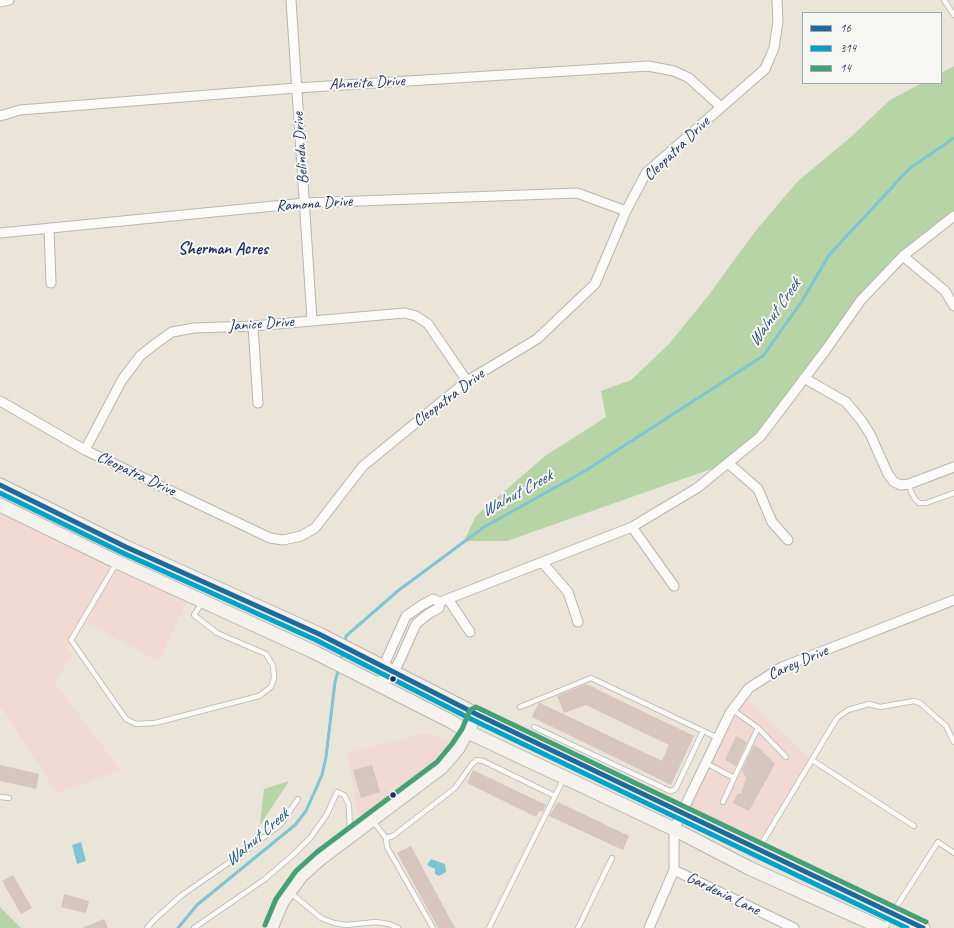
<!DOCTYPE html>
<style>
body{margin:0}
#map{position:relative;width:954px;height:928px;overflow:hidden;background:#eae4d9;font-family:Caveat,sans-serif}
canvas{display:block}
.legend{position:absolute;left:802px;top:12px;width:140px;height:72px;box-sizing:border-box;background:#f6f6f2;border:1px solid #9ea6b7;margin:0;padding:5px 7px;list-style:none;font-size:12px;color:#1b2f5e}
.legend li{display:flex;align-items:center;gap:8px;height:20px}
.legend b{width:20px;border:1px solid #9ea6b7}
</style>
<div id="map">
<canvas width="954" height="928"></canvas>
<ul class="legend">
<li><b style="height:5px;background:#1e6b9b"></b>16</li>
<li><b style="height:5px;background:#01a3c8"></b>314</li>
<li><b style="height:5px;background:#46a076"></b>14</li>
</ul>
</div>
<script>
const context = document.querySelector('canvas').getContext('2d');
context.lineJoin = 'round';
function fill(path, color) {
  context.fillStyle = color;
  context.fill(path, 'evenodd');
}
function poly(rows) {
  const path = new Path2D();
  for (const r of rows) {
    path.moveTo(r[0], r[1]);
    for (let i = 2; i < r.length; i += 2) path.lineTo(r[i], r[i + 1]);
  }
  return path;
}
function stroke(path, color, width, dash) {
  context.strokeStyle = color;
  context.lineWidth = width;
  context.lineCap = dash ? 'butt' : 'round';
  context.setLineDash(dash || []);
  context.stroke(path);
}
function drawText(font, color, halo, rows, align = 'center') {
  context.font = font + ' Caveat,sans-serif';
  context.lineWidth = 4;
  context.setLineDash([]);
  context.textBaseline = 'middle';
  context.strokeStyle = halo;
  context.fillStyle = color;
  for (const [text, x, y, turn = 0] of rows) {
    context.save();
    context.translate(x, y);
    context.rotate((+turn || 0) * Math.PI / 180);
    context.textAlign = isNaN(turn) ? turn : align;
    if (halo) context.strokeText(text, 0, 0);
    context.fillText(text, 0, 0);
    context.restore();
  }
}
const built = poly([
 [0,505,190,595,159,661,83,621,65,648,73,654,55,683,120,770,57,793,0,705],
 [743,696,812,760,759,848,682,813],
 [426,733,454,742,431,772,364,822,357,813,348,753]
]);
const green = poly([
 [954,66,954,216,861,300,760,437,728,463,507,541,464,541,476,516,545,456,606,417,601,391,631,380,669,344,708,296,754,233,797,182,852,136,890,100,922,83,941,83,941,73],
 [289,781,260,825,264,789],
 [0,907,21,928,0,928]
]);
const water = poly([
 [81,842,86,861,77,864,72,845],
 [431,859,445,864,446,872,439,876,435,874,435,869,427,865]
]);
const stream = poly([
 [345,643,346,636,399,590,484,527,585,471,763,356,802,301,829,255,910,168,954,138],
 [340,662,343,650],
 [178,928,197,905,295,825,306,811,322,775,326,757,335,682,339,668]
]);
const building = poly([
 [586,684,694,736,671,785,532,717,538,704,540,703,662,761,669,745,586,705,564,713,557,696],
 [736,736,747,742,736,766,725,760],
 [754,745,759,748,775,764,749,811,733,803,738,793,741,794,746,778,742,770],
 [0,765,39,774,36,789,0,781],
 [372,765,380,792,361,798,353,770],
 [473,770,546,805,543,812,539,811,536,817,467,783],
 [558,802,629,836,623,850,549,816],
 [411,846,455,928,438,928,397,853],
 [13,875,32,908,21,914,2,881],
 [64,894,89,901,86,913,61,907],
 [104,919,108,928,82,928]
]);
const lane = poly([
 [944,0,954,15],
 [909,484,911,492,915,499,919,503,926,503,954,493],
 [116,564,71,640,126,719,136,724,155,723,259,696,271,687,274,678,273,666,266,654,217,633,194,615,202,603],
 [520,707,591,678,718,738],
 [733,710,758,728,786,757],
 [534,727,670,791,674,790,676,788,703,731],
 [812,760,914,826],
 [706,763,734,778,723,802],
 [734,778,758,728],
 [0,797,9,798],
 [373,821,386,838,393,836,455,788,472,764,477,760,483,761,555,796],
 [386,838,387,847,433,928],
 [759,848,837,718,848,710,869,704,880,707,914,701,920,703,946,726,954,742],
 [291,893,321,918,334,923,346,925,376,922,389,924,398,928],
 [147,928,155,919,182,895,247,850,281,824,298,799],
 [194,928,265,879,294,854,311,837,327,814,337,792,344,795,349,805,350,833],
 [489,928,564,778],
 [578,928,612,858],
 [885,928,893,912,938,842,954,853]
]);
const street = poly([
 [291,0,312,320],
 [0,2,9,0],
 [0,116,20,110,296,88,648,66,674,71,689,78,721,107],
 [49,228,51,283],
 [0,233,305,203,577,193,626,211],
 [903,256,945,291,954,306],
 [253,326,258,403],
 [804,378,846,402,861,420,870,434,888,474,894,482,901,485,909,484,954,467],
 [0,401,85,450,270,538,283,540,301,536,315,528,363,466,467,381,537,339,595,284,626,211,646,173,765,69,774,48,778,21,777,0],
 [85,450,122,380,140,356,155,344,172,332,194,328,253,326,405,313,416,316,428,324,467,381],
 [728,463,758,489,772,522,788,540],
 [632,527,674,586],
 [542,562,568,592,578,622],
 [448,599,470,632],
 [383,667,406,616,422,605,433,599,440,602,632,527,697,488,760,437,825,351,861,300,903,256,954,216],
 [375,682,390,678,400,660,416,624,428,614,439,608,440,602],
 [674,870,794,928],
 [649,928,674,870,674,829,730,713,749,688,782,667,954,600]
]);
const secondary = poly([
 [0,485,126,547,319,634,476,714,923,928],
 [0,505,117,562,314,652,452,722,468,732,674,829,749,868,882,928],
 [271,928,282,902,301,876,321,858,442,767,458,748,471,725]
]);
const bus1 = poly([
 [0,485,126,547,319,634,476,714,923,928]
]);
const bus2 = poly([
 [0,493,123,553,316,640,473,720,907,928]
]);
const bus3 = poly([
 [265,925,276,899,296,871,317,852,437,762,452,744,462,729,470,710,476,707,926,922]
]);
const markers = [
 [393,679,3.5,"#1b2f5e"],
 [393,795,3.5,"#1b2f5e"]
];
const streetNames = [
 ["Ahneita Drive",367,83,-3],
 ["Belinda Drive",301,148,-94],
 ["Cleopatra Drive",677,149,-44],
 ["Ramona Drive",314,204,-4],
 ["Janice Drive",261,324,-4],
 ["Cleopatra Drive",449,398,-37],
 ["Cleopatra Drive",136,474,25],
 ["Carey Drive",798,663,-24],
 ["Gardenia Lane",723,894,26]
];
const neighbourhoodNames = [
 ["Sherman Acres",223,250]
];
const waterNames = [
 ["Walnut Creek",775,313,-55],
 ["Walnut Creek",517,494,-29],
 ["Walnut Creek",257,838,-41]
];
fill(built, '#f1d9d4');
fill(green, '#b6d4a5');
fill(water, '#7ec5d1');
stroke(stream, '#7ec5d1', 3);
fill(building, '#d7c5bf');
stroke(lane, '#b6b5b2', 6);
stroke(street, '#b6b5b2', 11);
stroke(secondary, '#b6b5b2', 15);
stroke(lane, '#fcfbf9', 4.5);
stroke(street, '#fcfbf9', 9);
stroke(secondary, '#f5f2ee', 13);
stroke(bus1, '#1e6b9b', 5);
stroke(bus2, '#01a3c8', 5);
stroke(bus3, '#46a076', 5);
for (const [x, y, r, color] of markers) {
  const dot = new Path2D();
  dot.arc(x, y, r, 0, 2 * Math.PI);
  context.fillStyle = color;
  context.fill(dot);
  stroke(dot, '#f6f6f2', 1.5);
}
drawText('16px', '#1b2f5e', '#f6f6f2', streetNames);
drawText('bold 17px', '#1b2f5e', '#f6f6f2', neighbourhoodNames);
drawText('italic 17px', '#2b587f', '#f6f6f2', waterNames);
</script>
